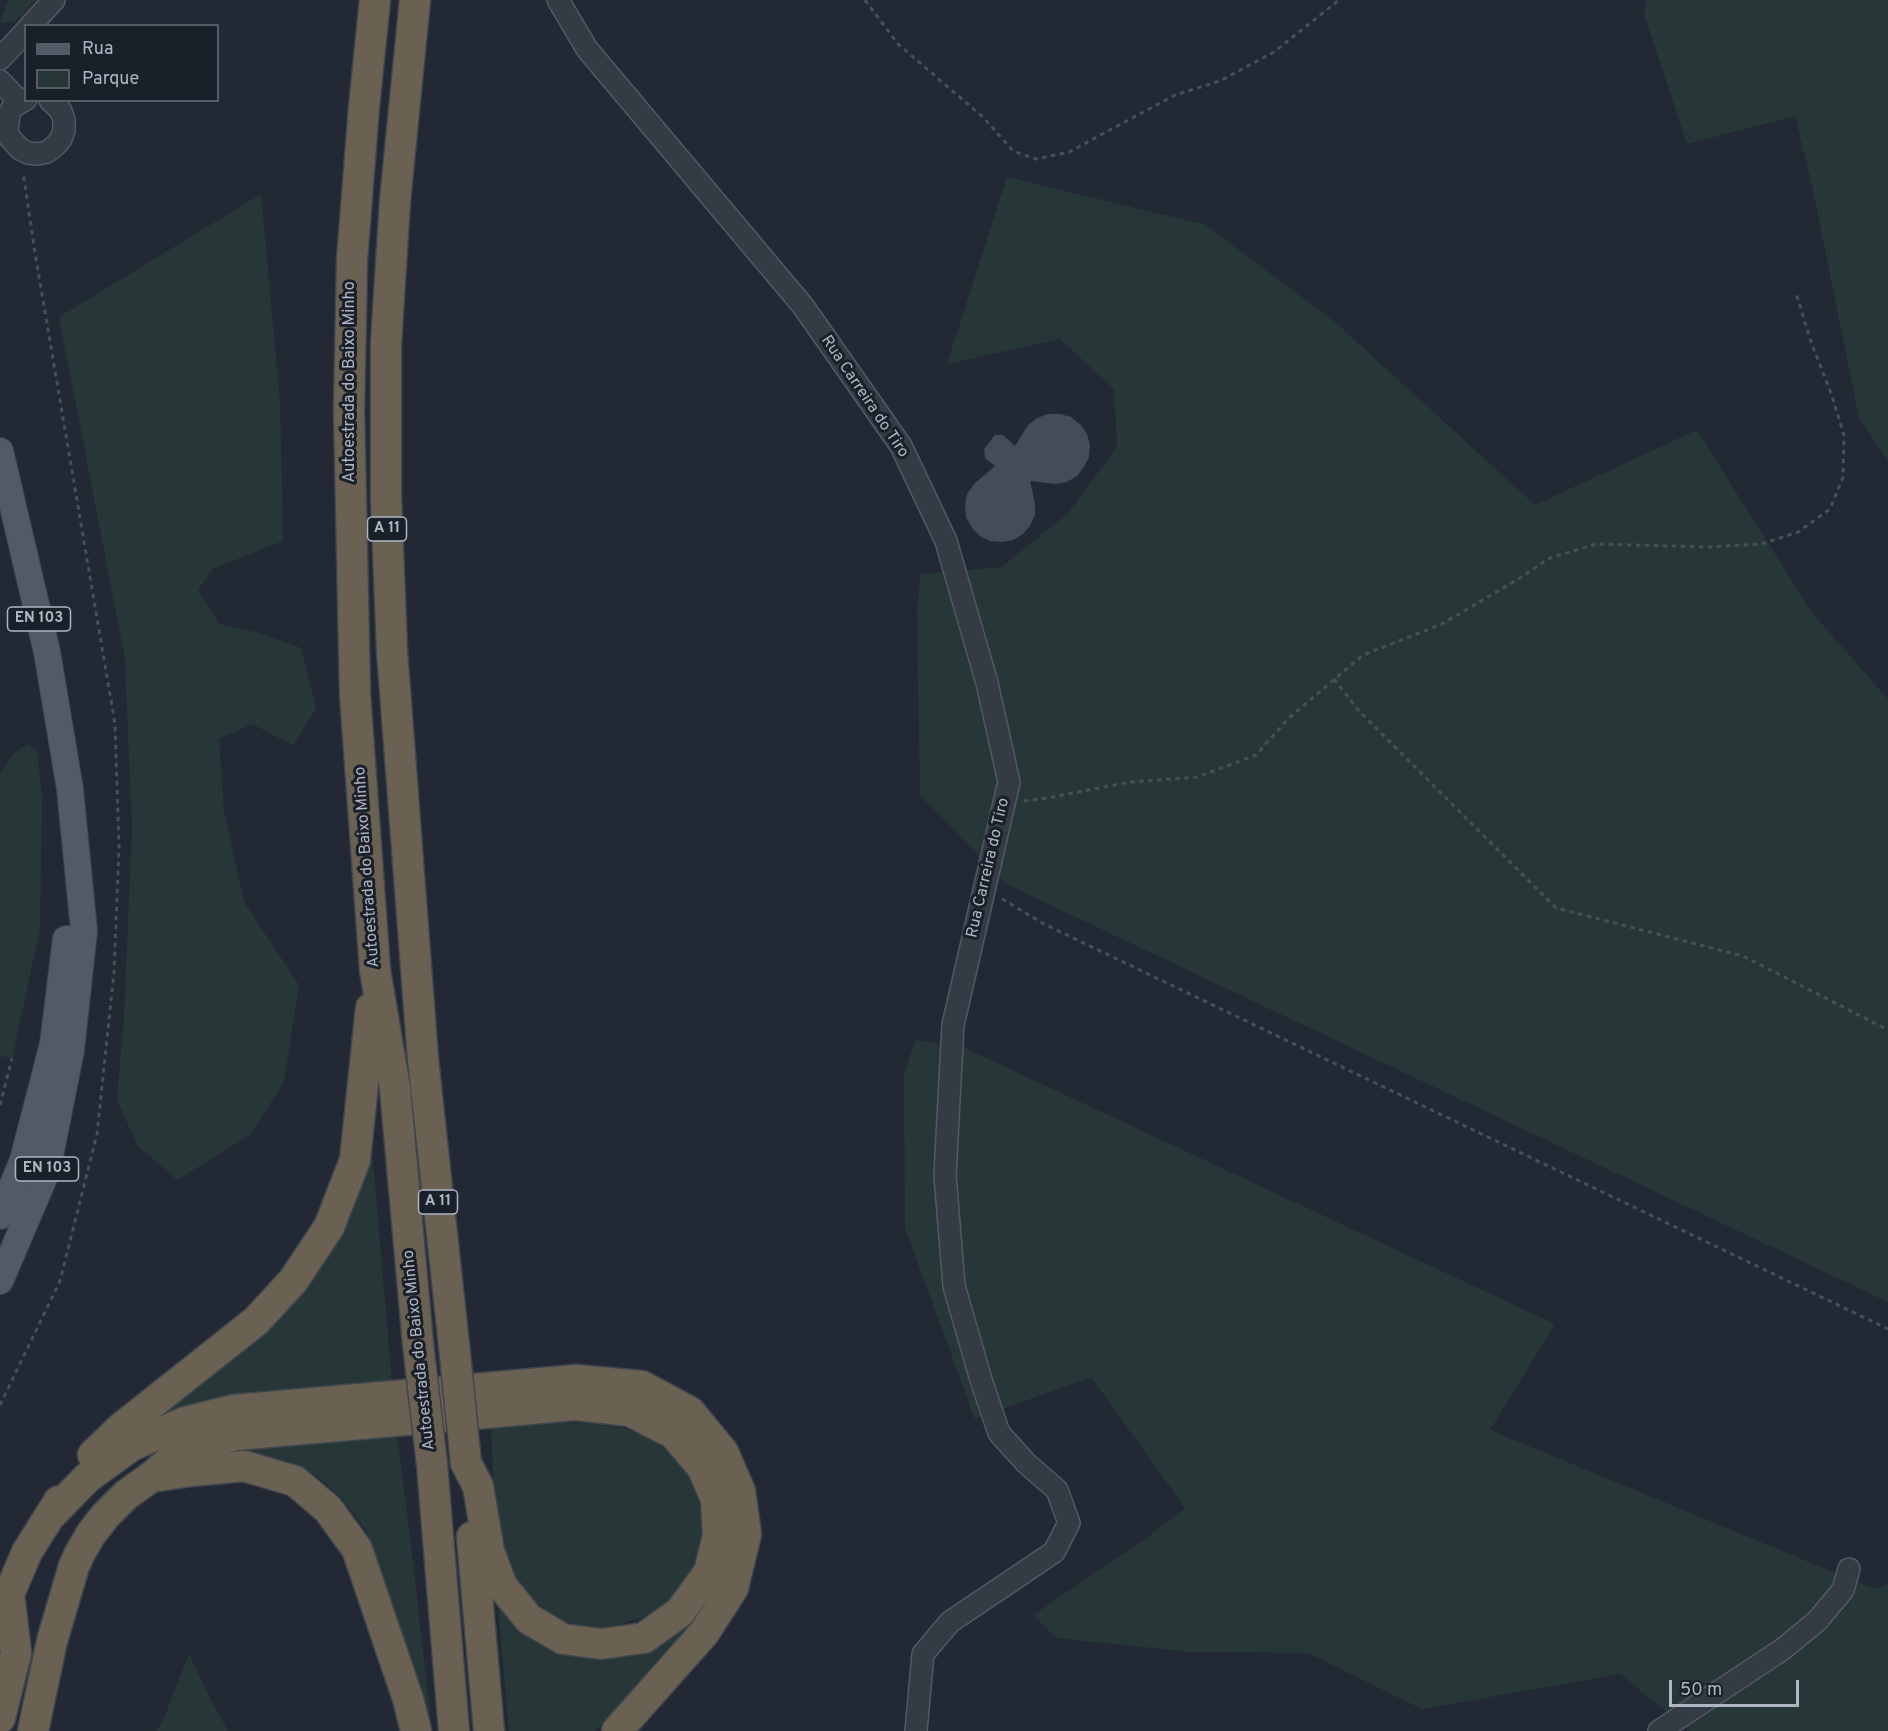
<!DOCTYPE html>
<style>
body{margin:0}
#map{position:relative;width:1888px;height:1731px;overflow:hidden;background:#222934;font-family:Overpass,sans-serif}
canvas{display:block}
.legend{position:absolute;left:24px;top:24px;width:195px;height:78px;box-sizing:border-box;background:#1a2029;border:2px solid #565c66;margin:0;padding:8px 10px;list-style:none;font-size:18px;color:#afb6c2}
.legend li{display:flex;align-items:center;gap:12px;height:30px}
.legend b{width:30px;border:2px solid #565c66}
.scale{position:absolute;left:1669px;top:1680px;width:130px;height:27px;box-sizing:border-box;border:3px solid #afb6c2;border-top:0;padding-left:8px;font-size:18px;line-height:21px;white-space:nowrap;color:#afb6c2;-webkit-text-stroke:4px #1a2029;paint-order:stroke}
</style>
<div id="map">
<canvas width="1888" height="1731"></canvas>
<ul class="legend">
<li><b style="height:8px;background:#535a65"></b>Rua</li>
<li><b style="height:16px;background:#273737"></b>Parque</li>
</ul>
<div class="scale">50 m</div>
</div>
<script>
const context = document.querySelector('canvas').getContext('2d');
context.lineJoin = 'round';
function fill(path, color) {
  context.fillStyle = color;
  context.fill(path, 'evenodd');
}
function poly(rows) {
  const path = new Path2D();
  for (const r of rows) {
    path.moveTo(r[0], r[1]);
    for (let i = 2; i < r.length; i += 2) path.lineTo(r[i], r[i + 1]);
  }
  return path;
}
function stroke(path, color, width, dash) {
  context.strokeStyle = color;
  context.lineWidth = width;
  context.lineCap = dash ? 'butt' : 'round';
  context.setLineDash(dash || []);
  context.stroke(path);
}
function drawText(font, color, halo, rows, align = 'center') {
  context.font = font + ' Overpass,sans-serif';
  context.lineWidth = 6;
  context.setLineDash([]);
  context.textBaseline = 'middle';
  context.strokeStyle = halo;
  context.fillStyle = color;
  for (const [text, x, y, turn = 0] of rows) {
    context.save();
    context.translate(x, y);
    context.rotate((+turn || 0) * Math.PI / 180);
    context.textAlign = isNaN(turn) ? turn : align;
    if (halo) context.strokeText(text, 0, 0);
    context.fillText(text, 0, 0);
    context.restore();
  }
}
const green = poly([
 [8,0,36,0,14,22,0,22],
 [1647,0,1888,0,1888,461,1859,418,1812,185,1795,116,1687,144,1644,14],
 [1007,177,1206,225,1335,322,1535,505,1697,430,1812,613,1888,699,1888,1302,1008,885,920,795,917,609,921,574,1002,567,1068,513,1117,447,1114,389,1060,339,947,364],
 [261,194,280,402,283,541,213,569,198,590,219,624,256,632,301,648,316,709,293,745,252,724,219,739,224,810,244,902,299,985,284,1082,250,1135,177,1180,137,1145,117,1099,124,1018,132,829,125,659,59,317],
 [27,744,37,751,42,795,40,929,12,1058,0,1056,0,774,12,755],
 [915,1040,965,1048,1555,1324,1490,1430,1874,1589,1888,1584,1888,1731,1688,1731,1689,1730,1620,1674,1422,1709,1308,1653,1191,1652,1056,1638,1033,1615,1145,1539,1185,1508,1091,1377,975,1419,905,1228,904,1075],
 [369,1155,373,1160,392,1383,154,1420,288,1306,318,1272,345,1225],
 [540,1423,589,1423,634,1430,660,1445,685,1469,699,1500,703,1529,696,1563,678,1594,650,1615,611,1627,582,1627,553,1617,525,1592,506,1566,496,1536,491,1426,514,1426],
 [397,1434,412,1552,432,1731,429,1731,380,1567,366,1530,341,1497,318,1477,290,1462,249,1451,261,1447],
 [498,1607,513,1624,531,1636,676,1633,699,1615,668,1653,595,1731,509,1731],
 [189,1654,213,1704,228,1731,156,1731,164,1718]
]);
const building = poly([
 [1048,414,1060,414,1071,417,1081,425,1087,434,1090,445,1089,457,1084,467,1077,476,1067,482,1056,484,1030,481,1035,504,1035,515,1030,526,1023,534,1013,540,1002,542,990,541,980,536,972,528,966,517,965,506,967,494,974,484,995,466,985,458,984,449,995,435,1003,435,1015,446,1028,425,1037,418]
]);
const path = poly([
 [865,0,898,44,984,118,1013,151,1036,159,1069,152,1175,95,1220,81,1274,52,1339,0],
 [1334,679,1359,711,1556,908,1743,956,1888,1030],
 [1024,801,1047,798,1130,782,1197,777,1256,755,1289,718,1363,655,1442,624,1520,578,1550,558,1596,544,1710,547,1761,544,1798,532,1830,509,1843,477,1844,435,1831,393,1812,345,1796,293],
 [1002,899,1044,924,1888,1329],
 [0,1105,12,1058],
 [0,1405,60,1281,97,1134,114,972,119,847,115,724,36,259,23,172]
]);
const minor = poly([
 [558,0,587,49,803,306,901,446,946,541,987,683,1009,782,953,1025,945,1175,954,1286,981,1380,999,1433,1026,1463,1057,1490,1069,1523,1054,1552,950,1622,923,1654,916,1731],
 [30,26,54,0],
 [0,59,26,31],
 [0,81,19,101],
 [26,99,13,107,9,114,7,131,10,138,20,149,28,153,38,154,47,152,55,146,61,139,64,130,64,120,61,111,50,100],
 [1659,1731,1783,1649,1817,1621,1843,1590,1849,1569]
]);
const major = poly([
 [0,451,47,652,70,789,84,931,71,1050,47,1171,0,1281],
 [0,1216,23,1160,53,1044,66,939]
]);
const highway = poly([
 [375,0,364,107,352,260,349,410,355,694,375,970,395,1088,418,1344],
 [415,0,395,201,386,344,386,497,392,651,423,1059,454,1345],
 [93,1455,121,1428,256,1321,293,1281,329,1227,355,1160,371,1008],
 [432,1464,454,1731],
 [151,1477,191,1471,244,1466,295,1481,328,1509,357,1549,408,1699,416,1731],
 [49,1517,87,1478,131,1446,185,1422,233,1410,576,1380,642,1386,690,1412,723,1452,740,1491,746,1534,733,1588,704,1633,617,1731],
 [472,1537,489,1731],
 [0,1618,9,1594,27,1552,59,1501],
 [0,1718,16,1653,9,1594],
 [33,1731,52,1641,74,1566,80,1553,91,1534,105,1516,126,1495,151,1477,187,1446,236,1435,576,1405,630,1411,674,1434,702,1467,716,1499,718,1536,709,1572,680,1612,644,1638,601,1644,563,1639,529,1619,502,1586,489,1551,478,1486,466,1463]
]);
const highwayBridge = poly([
 [418,1344,432,1464],
 [454,1345,466,1463]
]);
const shields = [
 [387,529,39],
 [39,619,63],
 [47,1169,63],
 [438,1202,39]
];
const shieldNames = [
 ["A 11",387,529],
 ["EN 103",39,619],
 ["EN 103",47,1169],
 ["A 11",438,1202]
];
const streetNames = [
 ["Autoestrada do Baixo Minho",351,382,-90],
 ["Rua Carreira do Tiro",864,397,56],
 ["Autoestrada do Baixo Minho",368,867,-94],
 ["Rua Carreira do Tiro",989,868,-77],
 ["Autoestrada do Baixo Minho",420,1350,-96]
];
fill(green, '#273737');
fill(building, '#434c58');
stroke(minor, '#525963', 24);
stroke(major, '#3e444e', 28);
stroke(highway, '#3f464f', 33);
stroke(path, '#435255', 3, [4.5, 4.5]);
stroke(minor, '#353b45', 21);
stroke(major, '#535a65', 26);
stroke(highway, '#6a6153', 30);
stroke(highwayBridge, '#3f464f', 33, []);
stroke(highwayBridge, '#6a6153', 30);
for (const [x, y, w] of shields) {
  const box = new Path2D();
  box.roundRect(x - w / 2, y - 12, w, 24, 4.5);
  context.fillStyle = '#1a2029';
  context.fill(box);
  stroke(box, '#afb6c2', 1.5);
}
drawText('bold 15px', '#afb6c2', null, shieldNames);
drawText('16px', '#afb6c2', '#1a2029', streetNames);
</script>
